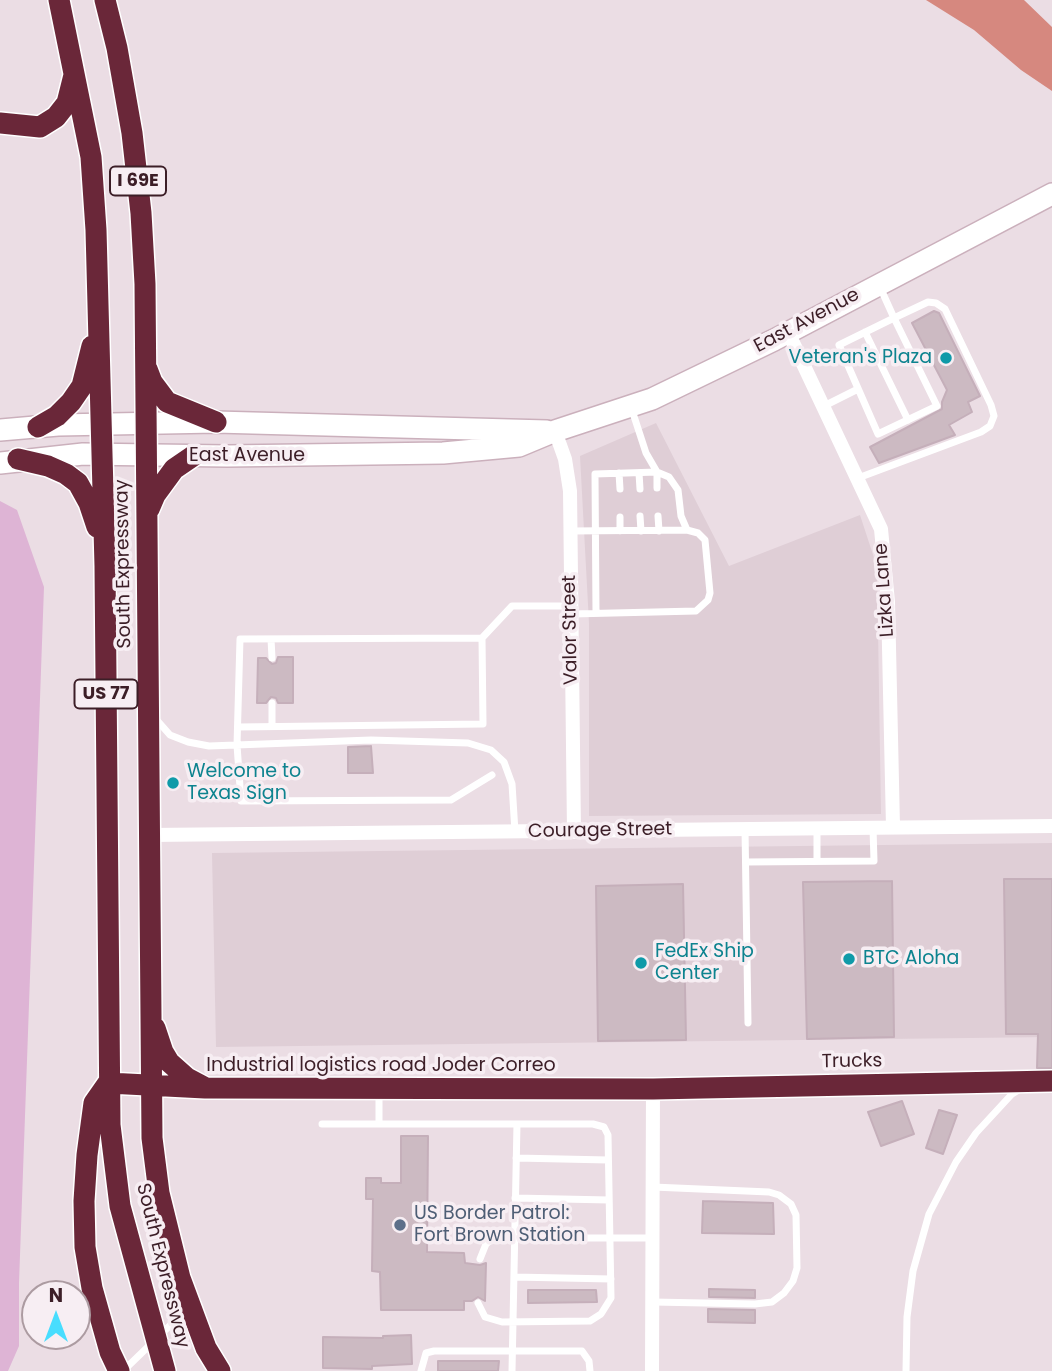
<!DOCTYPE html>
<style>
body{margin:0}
#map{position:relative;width:1052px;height:1371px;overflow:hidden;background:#ebdde4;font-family:Poppins,sans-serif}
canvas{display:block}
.north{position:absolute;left:21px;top:1280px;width:70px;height:70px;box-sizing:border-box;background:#f7eef3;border:2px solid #ac9ba1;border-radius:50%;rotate:0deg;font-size:19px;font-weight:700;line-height:28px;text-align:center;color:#3c1e27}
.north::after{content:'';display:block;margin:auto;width:24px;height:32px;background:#48ddfe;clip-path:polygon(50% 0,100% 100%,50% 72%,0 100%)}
</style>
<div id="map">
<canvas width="1052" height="1371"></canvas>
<div class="north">N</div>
</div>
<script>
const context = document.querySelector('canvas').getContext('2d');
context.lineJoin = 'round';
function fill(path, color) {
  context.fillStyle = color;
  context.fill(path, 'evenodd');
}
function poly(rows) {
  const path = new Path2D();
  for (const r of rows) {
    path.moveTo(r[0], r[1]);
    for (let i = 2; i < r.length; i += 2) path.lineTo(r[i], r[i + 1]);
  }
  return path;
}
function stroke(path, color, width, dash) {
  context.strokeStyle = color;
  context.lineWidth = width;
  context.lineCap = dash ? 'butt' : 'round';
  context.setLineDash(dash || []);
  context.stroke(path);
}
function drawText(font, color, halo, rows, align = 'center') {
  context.font = font + ' Poppins,sans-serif';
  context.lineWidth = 7;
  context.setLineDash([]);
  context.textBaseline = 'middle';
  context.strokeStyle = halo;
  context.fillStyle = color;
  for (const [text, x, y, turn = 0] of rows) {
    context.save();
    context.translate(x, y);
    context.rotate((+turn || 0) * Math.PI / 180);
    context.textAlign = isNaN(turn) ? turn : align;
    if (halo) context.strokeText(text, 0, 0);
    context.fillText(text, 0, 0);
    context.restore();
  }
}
const built = poly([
 [656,423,729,566,860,515,877,567,881,814,589,816,589,623,580,456],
 [1052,843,1052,1037,216,1047,212,853]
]);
const green = poly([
 [0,501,17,510,44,587,19,1283,19,1346,8,1371,0,1371]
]);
const water = poly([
 [926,0,1024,0,1052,27,1052,91,1021,70,974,30]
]);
const building = poly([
 [934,311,939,313,980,396,968,402,972,412,949,425,955,435,879,463,870,447,942,409,942,402,947,390,912,323,934,311],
 [278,657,293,657,293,703,278,703,276,698,271,697,266,703,257,703,258,658,266,658,272,664,276,663,278,657],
 [371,746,373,773,348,773,348,747,371,746],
 [1004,879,1052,879,1052,1068,1037,1068,1038,1034,1006,1034,1004,879],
 [892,881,894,1037,807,1039,803,882,892,881],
 [683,884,686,1040,598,1041,596,886,683,884],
 [902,1101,914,1134,881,1146,868,1112,902,1101],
 [939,1110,957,1115,943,1154,926,1148,939,1110],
 [401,1136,428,1136,427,1252,464,1253,465,1263,480,1265,486,1263,485,1301,478,1297,472,1301,464,1301,464,1310,381,1310,380,1272,372,1271,373,1199,366,1199,366,1178,381,1178,381,1183,401,1183,401,1136],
 [703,1201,773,1203,774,1234,702,1233,703,1201],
 [709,1289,755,1290,755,1298,709,1297,709,1289],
 [528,1290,596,1290,597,1302,528,1303,528,1290],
 [708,1309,755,1310,755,1323,708,1322,708,1309],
 [411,1335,412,1364,372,1366,372,1369,323,1368,323,1337,383,1338,383,1336,411,1335],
 [438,1361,499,1361,498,1371,438,1371,438,1361]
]);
const lane = poly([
 [865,332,908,420],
 [824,406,858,389],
 [619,473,620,489],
 [639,473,640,489],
 [858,478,981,432,990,426,994,416,991,405,945,309,936,303,928,302,894,318,839,345,878,434,937,406,894,318,880,287],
 [640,516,641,531],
 [658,516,659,531],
 [620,517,620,531],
 [571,531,687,530],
 [596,613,595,474,657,472,657,488],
 [572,614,696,611,708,600,710,593,705,540,698,533,687,530,681,516,678,490,669,477,657,472,646,453,631,407],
 [271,639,272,658],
 [155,718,170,735,188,742,209,746,371,740,468,743,491,750,504,762,512,784,515,832],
 [272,726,272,703],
 [238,727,483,724,482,638],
 [492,775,451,800,241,801,237,745,240,639,482,638,512,606,571,606],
 [817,828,817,861],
 [745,829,748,1023],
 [746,862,874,861,873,828],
 [322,1124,593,1124,604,1127,608,1135,611,1298,601,1314,590,1321,502,1322,485,1317,478,1303],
 [379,1124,379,1089],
 [516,1158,608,1160],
 [515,1198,609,1200],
 [480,1259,486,1244,494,1238,652,1238],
 [514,1277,611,1279],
 [653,1302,755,1304,772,1302,784,1293,793,1281,797,1268,796,1215,791,1204,779,1195,769,1192,653,1187],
 [123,1371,187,1309],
 [421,1371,426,1353,434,1351,582,1351,589,1361,590,1371],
 [512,1371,517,1124],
 [906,1371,907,1317,913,1271,929,1214,956,1162,976,1133,1012,1094,1020,1089]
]);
const street = poly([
 [788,332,881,529,888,602,893,827],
 [555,431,565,459,570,491,574,832],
 [149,835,1052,826],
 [652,1371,653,1089]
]);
const secondary = poly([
 [0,430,58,425,216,422,547,431],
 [0,463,83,454,227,456,443,453,519,446,555,431,652,399,774,340,1052,194]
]);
const highway = poly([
 [59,0,91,157,96,230,105,566,110,1125,120,1206,165,1371],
 [105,0,117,48,132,133,141,213,145,284,152,1138,159,1193,180,1278,206,1348,220,1371],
 [0,123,40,127,56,117,67,103,74,75],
 [147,369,152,382,167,402,216,422],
 [38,427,57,416,71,402,82,386,92,346],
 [18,459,48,466,66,474,78,483,89,503,97,527],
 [149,509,155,495,174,469,193,456],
 [155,1028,163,1052,169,1062,187,1078,204,1087],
 [108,1083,205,1088,653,1089,1052,1081],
 [108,1083,94,1103,87,1155,84,1201,85,1247,92,1288,110,1352,119,1371]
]);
const markers = [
 [946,358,7,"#0f9aa8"],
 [173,783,7,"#0f9aa8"],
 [849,959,7,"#0f9aa8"],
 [641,963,7,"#0f9aa8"],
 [400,1225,7,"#5c6f8a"]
];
const shields = [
 [138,181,56],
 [106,694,63]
];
const shieldNames = [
 ["I 69E",138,181],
 ["US 77",106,694]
];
const streetNames = [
 ["East Avenue",807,321,-28],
 ["East Avenue",247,456],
 ["South Expressway",124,564,-91],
 ["Lizka Lane",885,590,-94],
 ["Valor Street",571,630,-91],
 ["Courage Street",600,831,-1],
 ["Trucks",852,1062,-1],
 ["Industrial logistics road Joder Correo",381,1066],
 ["South Expressway",162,1266,76]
];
const cultureNames = [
 ["Veteran's Plaza",932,358,"right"],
 ["Welcome to",187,772],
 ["Texas Sign",187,794],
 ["FedEx Ship",655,952],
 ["Center",655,974],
 ["BTC Aloha",863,959]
];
const serviceNames = [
 ["US Border Patrol:",414,1214],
 ["Fort Brown Station",414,1236]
];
fill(built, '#dfced6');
fill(green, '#deb4d5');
fill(water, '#d6887f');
fill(building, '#ccbac2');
stroke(building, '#c5afba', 2);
stroke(secondary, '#cbb0bc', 24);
stroke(highway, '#fff', 24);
stroke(lane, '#fff', 7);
stroke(street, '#fff', 14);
stroke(secondary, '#fff', 21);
stroke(highway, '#6a2739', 21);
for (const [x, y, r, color] of markers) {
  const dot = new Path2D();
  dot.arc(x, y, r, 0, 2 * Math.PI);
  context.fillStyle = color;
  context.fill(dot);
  stroke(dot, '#f7eef3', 2.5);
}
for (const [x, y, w] of shields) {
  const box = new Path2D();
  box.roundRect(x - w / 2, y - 14.5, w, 29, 5);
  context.fillStyle = '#f7eef3';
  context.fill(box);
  stroke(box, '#3c1e27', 2);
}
drawText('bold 18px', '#3c1e27', null, shieldNames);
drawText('19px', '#3c1e27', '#f7eef3', streetNames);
drawText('19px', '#0d838f', '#f7eef3', cultureNames, 'left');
drawText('19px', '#4e5e75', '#f7eef3', serviceNames, 'left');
</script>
